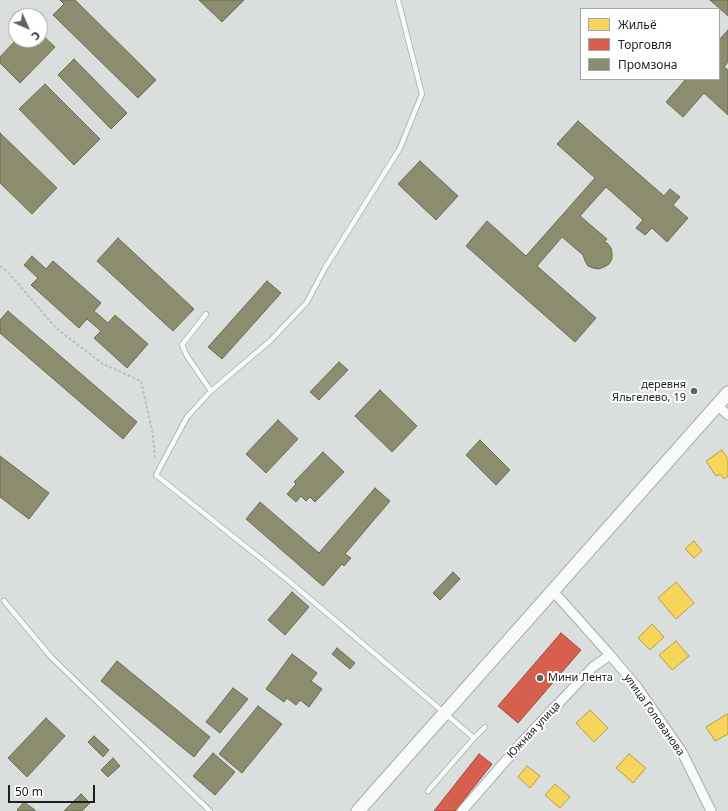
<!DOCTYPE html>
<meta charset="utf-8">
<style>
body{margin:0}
#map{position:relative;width:728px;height:811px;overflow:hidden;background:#dadfde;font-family:"Noto Sans",sans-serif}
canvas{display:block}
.legend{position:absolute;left:580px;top:8px;width:140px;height:72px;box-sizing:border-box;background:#fff;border:1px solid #a4a5a5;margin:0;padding:5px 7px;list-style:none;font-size:12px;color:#1c1f1e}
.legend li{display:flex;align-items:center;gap:8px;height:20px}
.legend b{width:20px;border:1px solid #a4a5a5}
.north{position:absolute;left:8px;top:8px;width:40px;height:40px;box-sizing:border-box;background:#fff;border:1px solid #a4a5a5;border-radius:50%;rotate:135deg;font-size:11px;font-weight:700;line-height:16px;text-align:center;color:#1c1f1e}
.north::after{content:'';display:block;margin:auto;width:14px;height:18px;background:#5e6261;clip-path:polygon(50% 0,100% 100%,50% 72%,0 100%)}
.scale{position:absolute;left:8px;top:785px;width:87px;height:18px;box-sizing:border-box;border:2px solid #1c1f1e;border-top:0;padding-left:5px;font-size:12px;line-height:14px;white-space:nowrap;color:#1c1f1e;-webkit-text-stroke:3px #fff;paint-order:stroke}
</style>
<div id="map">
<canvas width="728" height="811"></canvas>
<ul class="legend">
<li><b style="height:11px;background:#f6d55c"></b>Жильё</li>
<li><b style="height:11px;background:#d6604d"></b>Торговля</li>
<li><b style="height:11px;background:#8c8c6e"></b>Промзона</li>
</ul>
<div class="north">С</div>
<div class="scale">50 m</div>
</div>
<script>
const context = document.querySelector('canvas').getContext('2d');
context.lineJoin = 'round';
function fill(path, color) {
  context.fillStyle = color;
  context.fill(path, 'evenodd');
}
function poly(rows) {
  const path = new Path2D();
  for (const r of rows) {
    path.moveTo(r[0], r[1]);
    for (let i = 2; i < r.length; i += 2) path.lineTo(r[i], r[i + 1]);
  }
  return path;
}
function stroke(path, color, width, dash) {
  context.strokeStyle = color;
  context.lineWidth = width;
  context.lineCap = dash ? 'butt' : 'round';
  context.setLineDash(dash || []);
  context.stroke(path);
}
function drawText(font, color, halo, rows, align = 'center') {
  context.font = font + ' "Noto Sans",sans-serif';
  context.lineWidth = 4;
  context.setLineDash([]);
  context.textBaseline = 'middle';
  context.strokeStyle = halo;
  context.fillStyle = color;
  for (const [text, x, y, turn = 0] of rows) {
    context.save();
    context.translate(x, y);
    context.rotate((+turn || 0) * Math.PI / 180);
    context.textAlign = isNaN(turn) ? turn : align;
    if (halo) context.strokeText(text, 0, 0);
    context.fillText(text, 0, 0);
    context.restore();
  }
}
const homes = poly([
 [722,450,728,459,728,476,724,479,720,474,716,476,706,461,722,450],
 [694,541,702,551,694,558,685,549,694,541],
 [676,582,694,603,676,619,658,598,676,582],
 [652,624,664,637,650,650,638,638,652,624],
 [676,641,689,656,672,670,659,655,676,641],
 [590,710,608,728,594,742,576,723,590,710],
 [727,714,728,716,728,734,715,741,706,727,727,714],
 [629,754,646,768,633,783,616,768,629,754],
 [527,766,540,776,530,788,518,777,527,766],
 [555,784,570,797,560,808,545,795,555,784]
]);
const shops = poly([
 [561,633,581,650,518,723,498,706,561,633],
 [479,754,492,764,455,811,434,811,479,754]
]);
const industry = poly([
 [60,0,75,0,156,80,138,98,53,15,64,4,60,0],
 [199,0,244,0,222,22,199,0],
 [710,0,728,0,728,16,710,0],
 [728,30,728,62,724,67,728,70,728,115,704,93,683,117,666,102,686,79,719,79,719,40,728,30],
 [40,33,55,47,20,83,0,63,0,57,16,40,40,40,40,33],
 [74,59,127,113,111,129,58,75,74,59],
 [45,84,100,139,74,165,19,109,45,84],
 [578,121,664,196,670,189,680,197,673,205,688,218,667,242,652,228,645,235,636,228,643,220,606,187,580,216,607,239,604,242,607,243,611,248,612,253,612,259,609,264,604,267,599,269,593,268,588,266,585,261,583,255,562,237,537,266,596,318,575,342,466,246,487,221,526,256,595,178,557,144,578,121],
 [0,133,57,188,32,214,0,183,0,133],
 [420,161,458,196,436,220,398,184,420,161],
 [118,238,194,309,173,331,97,261,118,238],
 [32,256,46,269,53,261,101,303,94,311,108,323,115,315,148,344,127,368,94,338,101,331,87,319,79,328,31,285,38,278,24,265,32,256],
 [267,281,281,293,222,359,208,347,267,281],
 [8,311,137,422,123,439,0,333,0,320,8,311],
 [339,362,348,370,319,400,310,392,339,362],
 [380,390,417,426,392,452,355,416,380,390],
 [278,420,298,439,266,473,246,454,278,420],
 [480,440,510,470,496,485,466,455,480,440],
 [323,452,344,472,315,502,310,497,306,501,301,496,296,502,287,494,296,484,294,482,323,452],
 [0,456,49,493,29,519,0,497,0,456],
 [375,488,390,501,345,554,351,558,344,566,342,564,323,586,246,519,260,502,319,553,375,488],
 [453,572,460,579,440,600,433,593,453,572],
 [292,592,309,607,285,635,268,620,292,592],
 [337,648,355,663,350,669,332,654,337,648],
 [292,654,317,673,311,681,322,689,309,707,300,700,296,705,287,698,284,702,266,689,292,654],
 [117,661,210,737,194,757,101,681,117,661],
 [233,688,248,699,220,733,206,722,233,688],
 [258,706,282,724,242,773,219,754,258,706],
 [46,718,65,736,27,777,8,758,46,718],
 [94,736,109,750,103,757,88,742,94,736],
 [213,753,235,772,215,795,193,776,213,753],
 [113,758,120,766,108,777,101,770,113,758],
 [81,794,90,803,82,811,64,811,81,794],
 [24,802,35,810,35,811,18,811,17,810,24,802]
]);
const path = poly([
 [0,266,7,271,56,328,103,364,141,381,153,435,155,460]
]);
const lane = poly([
 [398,0,422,94,400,148,325,268,307,302,270,341,211,391,187,417,156,475,289,581,474,738,428,791],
 [206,314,182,345,187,356,211,391],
 [4,601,51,657,210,811],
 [474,738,485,727]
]);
const street = poly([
 [717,405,728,415],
 [553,591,610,655,637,687,682,752,711,811],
 [462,811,522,742,593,667,610,655]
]);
const secondary = poly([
 [358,811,728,393]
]);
const markers = [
 [694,391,4,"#5e6261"],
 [540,678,4,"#5e6261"]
];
const poiNames = [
 ["деревня",686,385],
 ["Яльгелево, 19",686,398],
 ["Мини Лента",548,678,"left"]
];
const streetNames = [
 ["улица Голованова",654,715,55],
 ["Южная улица",534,730,-47]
];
fill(homes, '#f6d55c');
stroke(homes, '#b59e49', 1);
fill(shops, '#d6604d');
stroke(shops, '#9e4c3f', 1);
fill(industry, '#8c8c6e');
stroke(industry, '#6a6b56', 1);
stroke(lane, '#a8acab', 6);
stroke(street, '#a8acab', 11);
stroke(secondary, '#a8acab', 15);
stroke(path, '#bebebe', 2, [3, 2]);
stroke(lane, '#f9fafa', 4.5);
stroke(street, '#f9fafa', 9);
stroke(secondary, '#f9fafa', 13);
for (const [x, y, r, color] of markers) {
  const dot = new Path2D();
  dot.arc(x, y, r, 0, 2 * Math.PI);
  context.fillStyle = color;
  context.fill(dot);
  stroke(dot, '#fff', 1.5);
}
drawText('11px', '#1c1f1e', '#fff', poiNames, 'right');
drawText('11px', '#1c1f1e', '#fff', streetNames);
</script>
